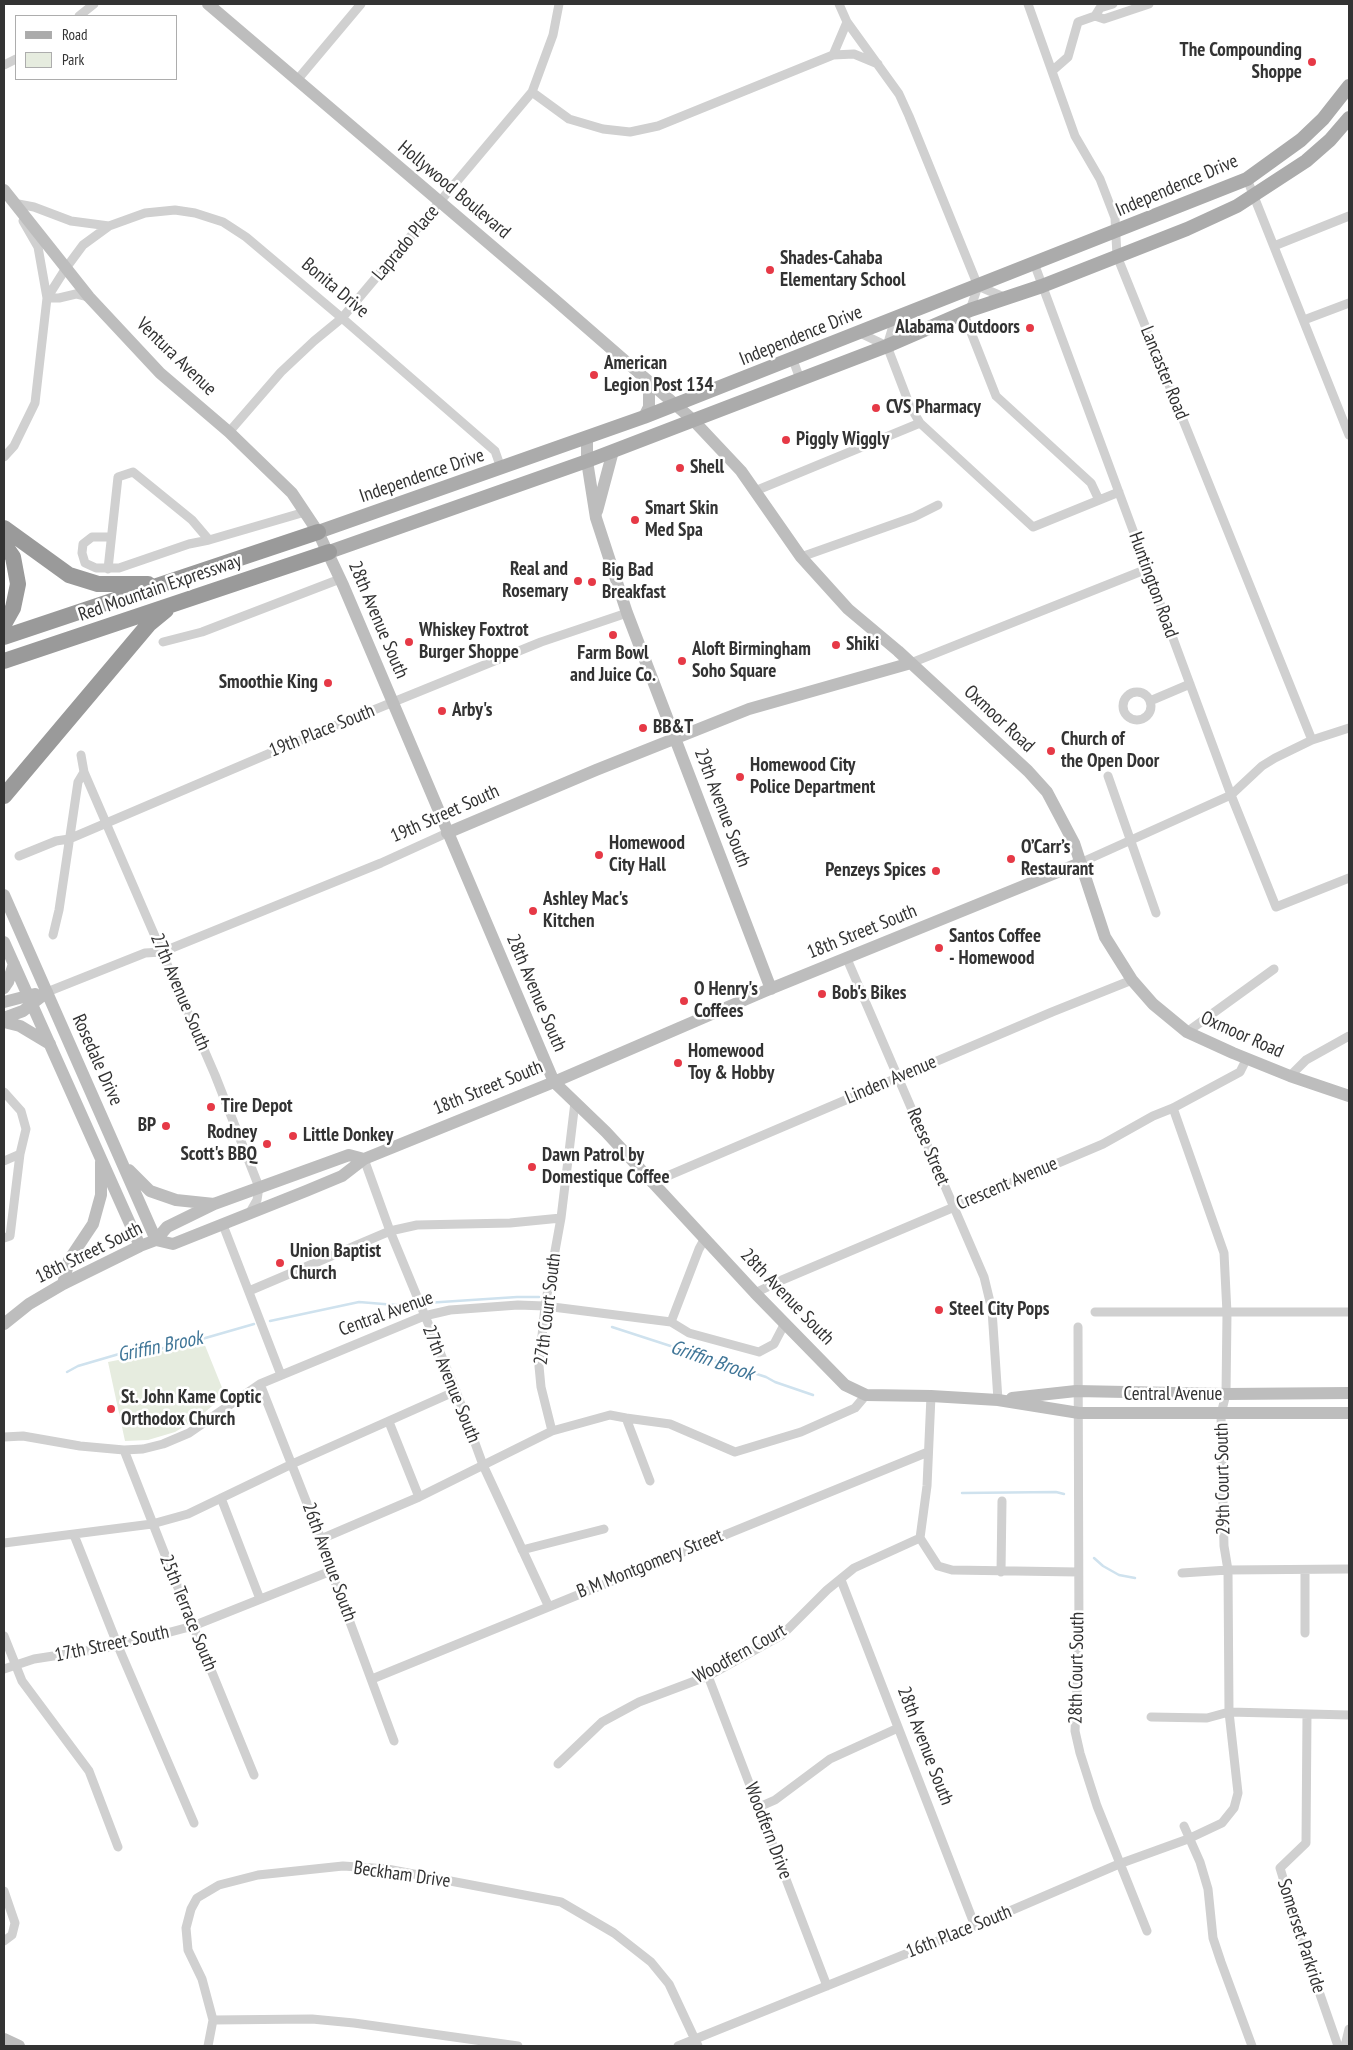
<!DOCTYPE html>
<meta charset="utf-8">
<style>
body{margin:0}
#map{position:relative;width:1353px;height:2050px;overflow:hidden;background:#fff;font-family:"PT Sans Narrow",sans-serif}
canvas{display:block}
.frame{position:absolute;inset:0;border:5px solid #333;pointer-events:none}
.legend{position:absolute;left:15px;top:15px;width:162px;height:65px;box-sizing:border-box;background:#fff;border:1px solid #adadad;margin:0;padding:6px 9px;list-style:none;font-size:15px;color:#333}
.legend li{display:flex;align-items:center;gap:10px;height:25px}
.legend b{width:25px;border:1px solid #adadad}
</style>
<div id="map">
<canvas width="1353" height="2050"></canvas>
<div class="frame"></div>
<ul class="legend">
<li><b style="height:6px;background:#ababab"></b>Road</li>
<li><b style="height:14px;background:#e6ecdf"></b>Park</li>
</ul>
</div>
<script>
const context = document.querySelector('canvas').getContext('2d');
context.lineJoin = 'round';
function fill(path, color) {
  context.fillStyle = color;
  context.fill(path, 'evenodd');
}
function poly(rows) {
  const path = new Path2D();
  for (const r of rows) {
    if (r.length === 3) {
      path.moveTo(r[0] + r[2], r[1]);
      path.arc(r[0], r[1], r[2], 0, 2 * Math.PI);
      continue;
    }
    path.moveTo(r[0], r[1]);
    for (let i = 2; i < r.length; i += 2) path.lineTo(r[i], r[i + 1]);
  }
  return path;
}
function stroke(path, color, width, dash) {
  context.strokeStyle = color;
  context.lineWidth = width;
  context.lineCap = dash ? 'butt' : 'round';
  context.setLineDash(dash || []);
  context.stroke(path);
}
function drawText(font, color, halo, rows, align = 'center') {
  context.font = font + ' "PT Sans Narrow",sans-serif';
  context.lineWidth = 5;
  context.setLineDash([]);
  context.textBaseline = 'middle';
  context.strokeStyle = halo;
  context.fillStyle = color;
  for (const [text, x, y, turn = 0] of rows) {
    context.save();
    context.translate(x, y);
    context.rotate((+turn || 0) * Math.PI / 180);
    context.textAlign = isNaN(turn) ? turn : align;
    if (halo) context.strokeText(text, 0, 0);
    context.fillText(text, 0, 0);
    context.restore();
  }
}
const green = poly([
 [204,1343,225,1395,198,1418,175,1432,148,1440,125,1441,108,1362]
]);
const stream = poly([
 [426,1303,517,1297,539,1297],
 [270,1321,359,1302,408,1306],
 [612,1327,766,1377,775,1382,813,1395],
 [67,1372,78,1366,119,1354,135,1354,188,1343,254,1324],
 [962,1493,1056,1492,1064,1494],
 [1094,1558,1103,1566,1119,1575,1135,1578]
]);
const street = poly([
 [839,4,847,22,899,94,909,116,978,286,970,310],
 [1028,4,1075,136,1100,179,1115,218,1117,256,1312,740],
 [79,16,94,4],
 [1095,16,1104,19,1149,4],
 [833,55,854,54,878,64],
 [4,65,16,59],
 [1052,71,1068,57,1078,22,1095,16,1100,8,1113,4],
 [298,79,361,4],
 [532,92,569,119,603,129,630,132,658,126,833,55,847,22],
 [1247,179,1349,435],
 [13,203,34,207,71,221,109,226],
 [1274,246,1349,216],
 [1034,263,1231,795,1276,907,1349,878],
 [978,286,1006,298],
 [47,298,66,268,83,245,109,226,145,213,175,210,195,213,223,222,246,237,342,318,495,451,501,468],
 [47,298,59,298,76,294,88,297],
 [963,312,996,396,1091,483,1099,500],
 [895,319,887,346,910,406,920,423,1033,527,1119,492],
 [1304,320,1349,303],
 [860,333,887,346],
 [793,360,800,379],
 [229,432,281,372,314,341,342,318,532,92,553,35,559,4],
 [4,457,14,446,35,403,47,298,38,247,23,221],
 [755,491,920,423],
 [111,537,92,537,83,544,82,553,85,563,96,568,119,568,189,544,209,540,305,512],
 [801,557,914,517,938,505],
 [108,569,118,477,133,472,192,520,209,540],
 [163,642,202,632,340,579],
 [911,663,1147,569],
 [1137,706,14],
 [1150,701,1190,684],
 [84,772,215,1075,259,1187,257,1200,249,1214],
 [1108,776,1156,913],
 [19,856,56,841,69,839,322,731,541,642,627,613],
 [1080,863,1231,795,1262,766,1275,758,1312,740,1349,728],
 [53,935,59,910,78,782,84,772,81,755],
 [847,959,984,1277,992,1310,998,1400],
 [47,992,145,953,162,952,381,863,447,833],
 [1187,1032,1274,969],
 [1290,1076,1306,1060,1349,1036],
 [4,1092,21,1111,26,1129,20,1154,10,1236,4,1238],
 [575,1102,561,1218,545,1306,539,1366,541,1387,552,1431,610,1415,626,1418,650,1481],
 [364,1159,390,1231,456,1391,483,1465,548,1605],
 [4,1161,20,1154],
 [651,1183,1052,1012,1132,980],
 [223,1225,281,1375],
 [249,1291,390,1231,417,1225,510,1223,561,1218],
 [755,1293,782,1280,1103,1144,1153,1116,1173,1108,1240,1072,1247,1058],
 [1095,1312,1349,1312],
 [671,1322,699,1249,705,1238],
 [1078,1327,1079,1645,1075,1731,1080,1753,1097,1806,1147,1931],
 [260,1384,321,1539,331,1571,394,1741],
 [626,1418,670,1424,735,1452,801,1432,855,1408,866,1395],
 [389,1422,419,1497],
 [4,1437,23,1436,80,1446,124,1450,143,1449,163,1444,189,1433,260,1384,424,1316,450,1310,518,1305,545,1306,671,1322,689,1333,759,1352,774,1344,785,1323],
 [124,1450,193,1626,254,1775],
 [221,1498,260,1599],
 [74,1535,118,1646,194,1823],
 [920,1538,938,1566,952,1570,1078,1572],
 [920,1538,927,1486,931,1396],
 [321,1539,419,1497,552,1431],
 [4,1543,152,1524,188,1514,292,1464,456,1391],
 [522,1550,604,1529],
 [1001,1572,1002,1501],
 [1182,1573,1228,1570,1349,1569],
 [841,1580,975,1926],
 [1305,1633,1305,1570],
 [4,1636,22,1681,89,1771,118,1847],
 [4,1669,34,1659,118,1646,193,1626,331,1571],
 [708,1676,827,1986],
 [372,1679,928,1452],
 [1307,1714,1306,1843,1280,1868,1308,1960,1338,2046],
 [1151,1717,1207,1718,1229,1712,1349,1715],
 [558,1764,602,1722,639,1702,708,1676,782,1635,827,1590,854,1568,920,1538],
 [759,1807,775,1800,830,1759,898,1728],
 [1184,1826,1200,1862,1208,1889,1213,1938,1221,1962,1252,2046],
 [4,1891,15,1923,12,1935,4,1941],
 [213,2020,312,2019,354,2023,518,2046],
 [208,2046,213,2020,202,1979,188,1950,186,1928,191,1909,197,1898,219,1885,258,1875,343,1866,387,1869,561,1902,614,1933,651,1962,669,1984,698,2046],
 [678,2046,975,1926,1119,1864,1188,1839,1222,1823,1234,1808,1238,1793,1229,1712,1228,1570,1224,1546,1221,1414,1226,1394,1227,1313,1224,1253,1173,1108],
 [1345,2046,1349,2029]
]);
const secondary = poly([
 [208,4,554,299,693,420,741,471,801,557,848,609,898,651,1028,771,1047,792,1074,843,1105,937,1132,980,1153,1004,1187,1032,1233,1053,1290,1076,1349,1096],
 [4,190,89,297,160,373,229,432,292,493,318,532,343,585,554,1082,606,1132,755,1293,845,1385,866,1395,931,1396,998,1400,1079,1413,1349,1413],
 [643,379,649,391,649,407,644,417],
 [587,438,587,461,596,518,627,613,771,989],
 [597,511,613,451],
 [447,833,596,770,749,709,911,663],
 [4,895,156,1240],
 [4,942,140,1246],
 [4,988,8,982,14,964],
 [4,1002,35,994],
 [4,1018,23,1011,47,992],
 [4,1022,20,1026,50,1044],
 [129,1170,150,1191,176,1200,214,1204],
 [156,1240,167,1227,214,1204,349,1155,364,1159],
 [63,1284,69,1260,93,1224,101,1195,101,1162],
 [4,1324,29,1304,63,1284,140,1246,156,1240,173,1244,306,1191,342,1176,364,1159,554,1082,765,991,1080,863],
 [1012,1398,1076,1391,1226,1394,1349,1393],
 [4,2039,19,2046]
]);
const primary = poly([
 [318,532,644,417,1247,179,1301,140,1323,119,1349,86],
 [329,552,587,461,887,346,970,310,1042,286,1187,229,1237,206,1306,161,1330,140,1349,118]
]);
const highway = poly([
 [4,528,69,575,98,584,148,584],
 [4,544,13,557,18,584,13,608,4,624],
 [4,637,318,532],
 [4,661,329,552],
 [4,796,149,624,166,610]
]);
const markers = [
 [1312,62,5,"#e63946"],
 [770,270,5,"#e63946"],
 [1030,328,5,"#e63946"],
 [594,375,5,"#e63946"],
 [876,408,5,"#e63946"],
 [786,440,5,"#e63946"],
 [680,468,5,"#e63946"],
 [635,520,5,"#e63946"],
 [578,581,5,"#e63946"],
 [592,582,5,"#e63946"],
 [613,635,5,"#e63946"],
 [409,642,5,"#e63946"],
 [836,645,5,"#e63946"],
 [682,661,5,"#e63946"],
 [328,683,5,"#e63946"],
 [442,711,5,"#e63946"],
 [643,728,5,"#e63946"],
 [1051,751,5,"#e63946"],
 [740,777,5,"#e63946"],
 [599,855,5,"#e63946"],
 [1011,859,5,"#e63946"],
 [936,871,5,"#e63946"],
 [533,911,5,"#e63946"],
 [939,948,5,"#e63946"],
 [822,994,5,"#e63946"],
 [684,1001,5,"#e63946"],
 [678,1063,5,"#e63946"],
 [211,1107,5,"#e63946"],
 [166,1126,5,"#e63946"],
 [293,1136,5,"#e63946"],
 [267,1144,5,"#e63946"],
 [532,1167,5,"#e63946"],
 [280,1263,5,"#e63946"],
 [939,1310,5,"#e63946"],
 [111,1409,5,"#e63946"]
];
const poiNames = [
 ["The Compounding",1302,51,"right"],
 ["Shoppe",1302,73,"right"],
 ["Shades-Cahaba",780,259],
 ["Elementary School",780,281],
 ["Alabama Outdoors",1020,328,"right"],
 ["American",604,364],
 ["Legion Post 134",604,386],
 ["CVS Pharmacy",886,408],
 ["Piggly Wiggly",796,440],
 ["Shell",690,468],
 ["Smart Skin",645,509],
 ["Med Spa",645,531],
 ["Real and",568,570,"right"],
 ["Rosemary",568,592,"right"],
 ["Big Bad",602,571],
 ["Breakfast",602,593],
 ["Whiskey Foxtrot",419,631],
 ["Burger Shoppe",419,653],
 ["Shiki",846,645],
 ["Aloft Birmingham",692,650],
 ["Soho Square",692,672],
 ["Farm Bowl",613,654,"center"],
 ["and Juice Co.",613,676,"center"],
 ["Smoothie King",318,683,"right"],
 ["Arby's",452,711],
 ["BB&T",653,728],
 ["Church of",1061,740],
 ["the Open Door",1061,762],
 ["Homewood City",750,766],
 ["Police Department",750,788],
 ["Homewood",609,844],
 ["City Hall",609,866],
 ["O’Carr’s",1021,848],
 ["Restaurant",1021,870],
 ["Penzeys Spices",926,871,"right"],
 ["Ashley Mac's",543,900],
 ["Kitchen",543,922],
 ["Santos Coffee",949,937],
 ["- Homewood",949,959],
 ["O Henry's",694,990],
 ["Coffees",694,1012],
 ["Bob's Bikes",832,994],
 ["Homewood",688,1052],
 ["Toy & Hobby",688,1074],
 ["Tire Depot",221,1107],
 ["BP",156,1126,"right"],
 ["Rodney",257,1133,"right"],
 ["Scott's BBQ",257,1155,"right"],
 ["Little Donkey",303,1136],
 ["Dawn Patrol by",542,1156],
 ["Domestique Coffee",542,1178],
 ["Union Baptist",290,1252],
 ["Church",290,1274],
 ["Steel City Pops",949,1310],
 ["St. John Kame Coptic",121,1398],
 ["Orthodox Church",121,1420]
];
const streetNames = [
 ["Independence Drive",1177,186,-23],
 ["Hollywood Boulevard",454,190,40],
 ["Laprado Place",406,243,-50],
 ["Bonita Drive",335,288,40],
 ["Independence Drive",801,336,-22],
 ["Ventura Avenue",176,357,44],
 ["Lancaster Road",1164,373,68],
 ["Independence Drive",422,476,-19],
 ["Huntington Road",1153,585,70],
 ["Red Mountain Expressway",160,588,-19],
 ["28th Avenue South",378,620,67],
 ["Oxmoor Road",999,719,43],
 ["19th Place South",322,731,-22],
 ["29th Avenue South",722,808,69],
 ["19th Street South",445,814,-24],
 ["18th Street South",862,932,-22],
 ["27th Avenue South",180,992,67],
 ["28th Avenue South",536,993,67],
 ["Oxmoor Road",1242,1035,24],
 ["Rosedale Drive",97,1060,66],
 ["Linden Avenue",891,1080,-23],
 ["18th Street South",488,1088,-22],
 ["Reese Street",928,1147,67],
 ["Crescent Avenue",1007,1184,-23],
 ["18th Street South",89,1253,-26],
 ["28th Avenue South",787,1297,46],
 ["27th Court South",548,1309,-83],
 ["Central Avenue",386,1314,-20],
 ["27th Avenue South",451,1384,68],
 ["Central Avenue",1173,1395],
 ["29th Court South",1223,1479,-91],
 ["26th Avenue South",329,1562,70],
 ["B M Montgomery Street",650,1564,-22],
 ["25th Terrace South",188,1613,68],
 ["17th Street South",112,1644,-12],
 ["Woodfern Court",740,1654,-29],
 ["28th Court South",1077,1668,-89],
 ["28th Avenue South",925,1746,69],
 ["Woodfern Drive",768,1831,69],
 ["Beckham Drive",402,1875,8],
 ["16th Place South",959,1932,-22],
 ["Somerset Parkride",1301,1936,72]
];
const waterNames = [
 ["Griffin Brook",160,1347,-12],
 ["Griffin Brook",712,1361,19]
];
fill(green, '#e6ecdf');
stroke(stream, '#cfe2ee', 2.5);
stroke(street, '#d0d0d0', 9);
stroke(secondary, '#bdbdbd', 12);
stroke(primary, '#ababab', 14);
stroke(highway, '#9a9a9a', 16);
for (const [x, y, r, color] of markers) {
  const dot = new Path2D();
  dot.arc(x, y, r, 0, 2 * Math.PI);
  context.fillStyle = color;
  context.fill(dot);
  stroke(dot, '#fff', 2);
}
drawText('bold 19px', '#333', '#fff', poiNames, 'left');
drawText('19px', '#333', '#fff', streetNames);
drawText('italic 20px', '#3f7597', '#fff', waterNames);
</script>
